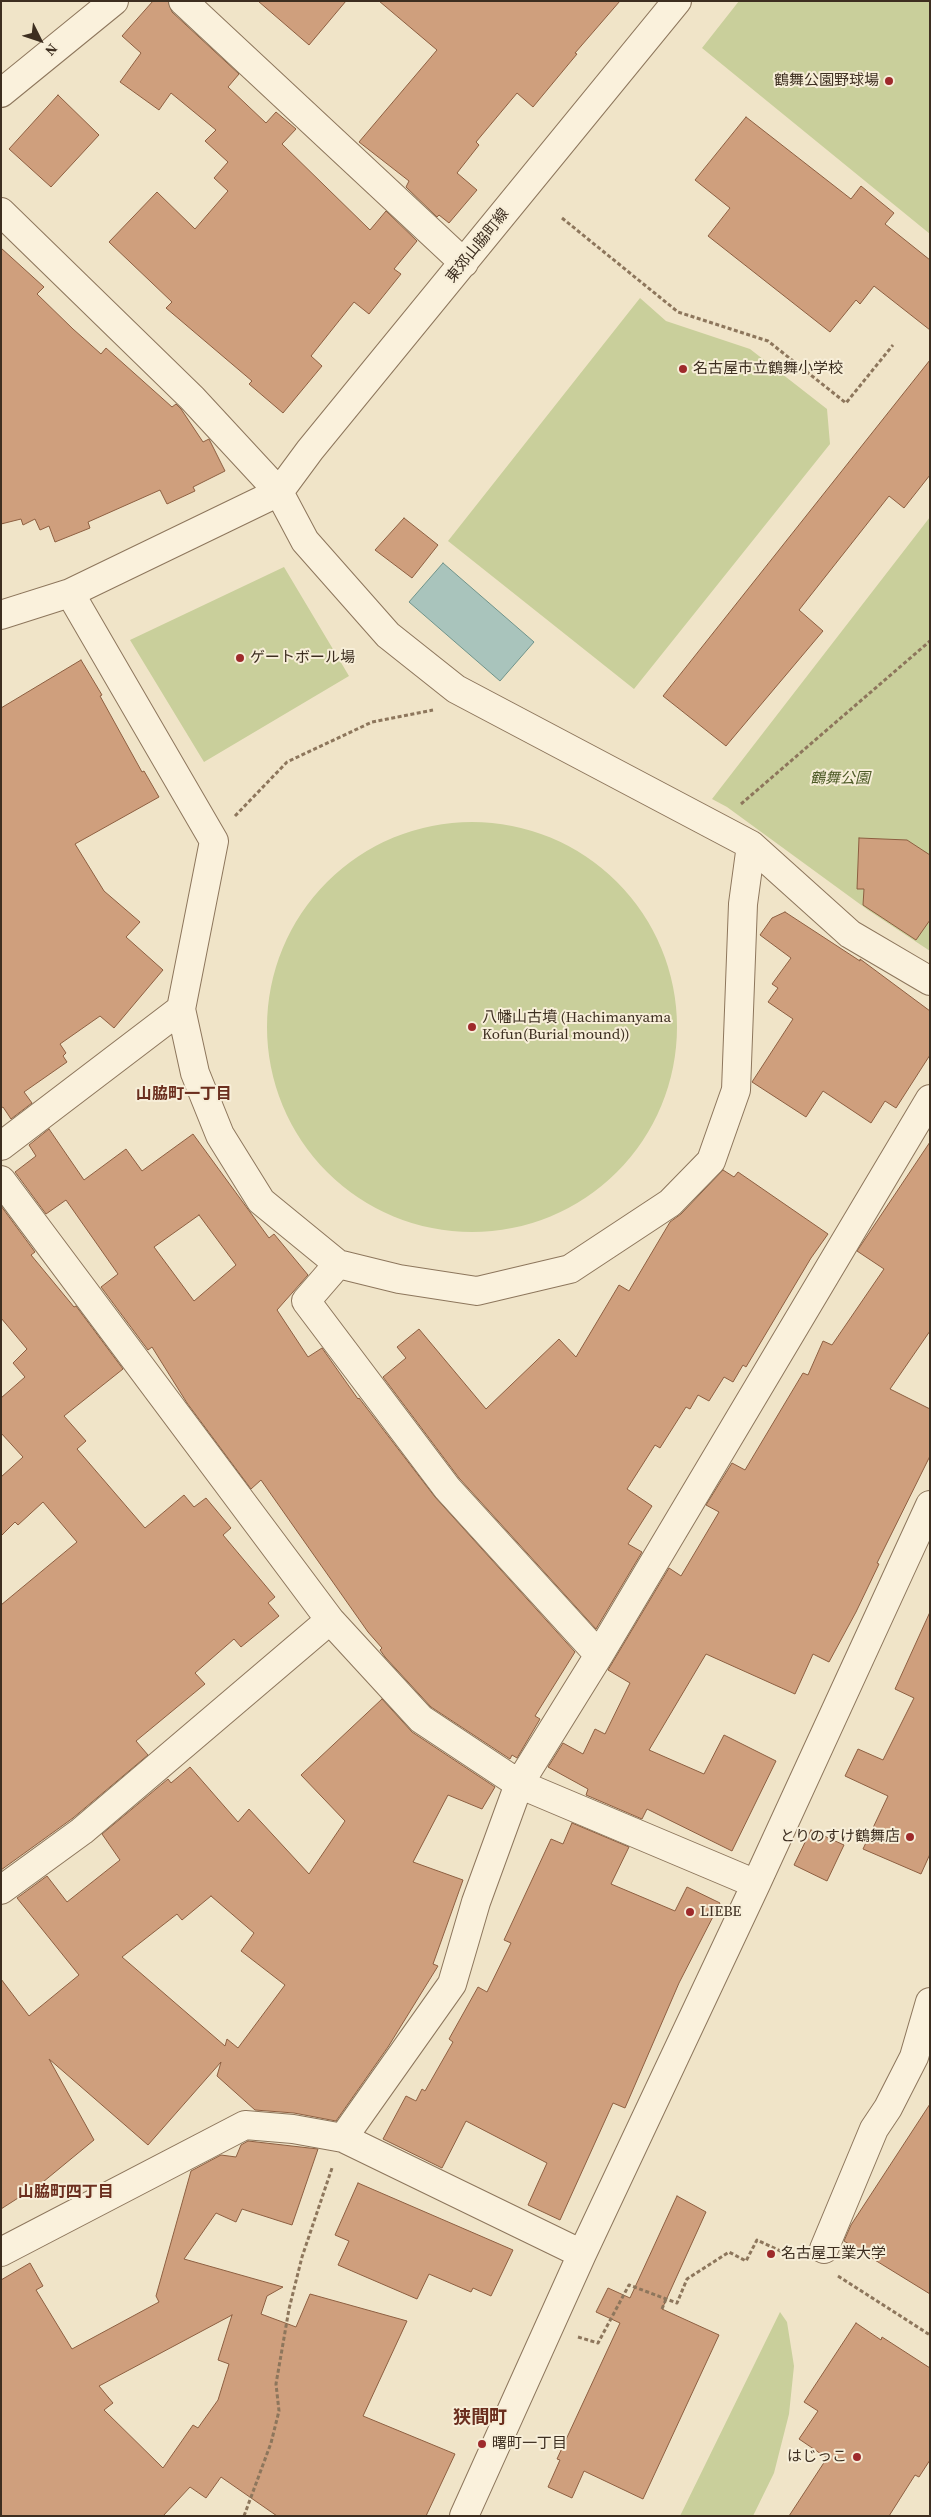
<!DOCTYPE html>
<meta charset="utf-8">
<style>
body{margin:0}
#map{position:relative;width:931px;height:2517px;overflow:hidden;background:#f0e4c8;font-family:"Source Serif 4",serif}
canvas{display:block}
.frame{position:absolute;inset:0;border:2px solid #3d2e20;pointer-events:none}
.north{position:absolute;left:15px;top:15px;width:50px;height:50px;-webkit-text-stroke:4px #f7eed8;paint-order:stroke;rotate:131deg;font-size:14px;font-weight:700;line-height:20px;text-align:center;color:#3d2e20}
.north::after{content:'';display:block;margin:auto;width:18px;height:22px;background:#3d2e20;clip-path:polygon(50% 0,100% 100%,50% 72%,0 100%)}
</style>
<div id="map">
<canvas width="931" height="2517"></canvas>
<div class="frame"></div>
<div class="north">N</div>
</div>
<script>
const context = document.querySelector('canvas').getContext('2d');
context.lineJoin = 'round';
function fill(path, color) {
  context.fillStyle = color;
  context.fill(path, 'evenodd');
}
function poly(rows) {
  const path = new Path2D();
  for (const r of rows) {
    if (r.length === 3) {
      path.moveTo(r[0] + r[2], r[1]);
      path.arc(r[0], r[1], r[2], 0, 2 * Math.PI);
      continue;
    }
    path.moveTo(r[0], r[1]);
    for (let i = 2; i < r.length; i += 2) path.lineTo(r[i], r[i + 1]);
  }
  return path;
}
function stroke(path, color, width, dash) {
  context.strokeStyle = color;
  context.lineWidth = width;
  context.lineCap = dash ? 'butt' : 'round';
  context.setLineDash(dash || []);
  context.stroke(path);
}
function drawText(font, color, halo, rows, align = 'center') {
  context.font = font + ' "Source Serif 4","Noto Sans JP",serif';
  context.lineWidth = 4;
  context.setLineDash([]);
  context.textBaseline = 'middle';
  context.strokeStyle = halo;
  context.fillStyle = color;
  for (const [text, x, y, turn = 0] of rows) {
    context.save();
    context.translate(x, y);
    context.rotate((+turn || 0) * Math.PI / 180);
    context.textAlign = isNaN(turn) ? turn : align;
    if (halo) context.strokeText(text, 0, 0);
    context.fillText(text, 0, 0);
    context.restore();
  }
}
const green = poly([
 [739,1,930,1,930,234,702,48],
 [640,298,666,321,750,349,827,409,830,444,634,689,448,541],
 [930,517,930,951,868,910,727,807,712,799],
 [284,567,349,676,204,762,130,640],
 [472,1027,205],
 [780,2312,787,2322,794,2366,789,2414,774,2473,753,2516,680,2516]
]);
const water = poly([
 [443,563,534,642,500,681,409,602,443,563]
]);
const building = poly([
 [153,1,168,1,172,12,239,74,228,87,266,123,276,112,296,129,282,144,370,230,386,211,417,241,394,269,401,274,369,314,354,302,311,356,322,366,283,413,249,384,252,381,166,308,172,302,109,242,157,192,195,229,228,191,214,178,228,162,205,141,216,130,171,93,159,110,120,82,141,53,122,36,153,1],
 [258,1,346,1,309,45,258,1],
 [379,1,620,1,575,53,577,54,533,107,517,93,476,142,479,145,457,173,477,190,449,223,439,215,437,217,406,187,409,181,359,142,437,50,379,1],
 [58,95,99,135,51,187,9,149,58,95],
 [746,117,851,199,861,186,894,213,885,224,930,260,930,330,874,286,860,304,856,300,830,332,708,236,730,208,695,180,746,117],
 [1,248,44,287,37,294,73,329,101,354,106,348,172,407,176,404,181,409,203,442,209,439,225,471,193,487,195,491,167,504,160,490,88,522,90,528,55,542,49,526,40,530,35,519,23,525,21,519,1,524,1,248],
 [930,360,930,475,904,508,889,496,799,610,823,631,726,746,663,696,930,360],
 [404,518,438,545,412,578,375,550,404,518],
 [81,660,102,695,100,696,142,772,144,771,159,797,75,844,104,891,140,922,126,937,163,970,114,1028,100,1016,60,1044,66,1053,63,1056,67,1062,24,1092,32,1103,11,1119,3,1107,1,1108,1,708,81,660],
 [859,838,907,840,930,855,930,920,916,940,863,905,864,889,857,889,859,838],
 [785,912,860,961,860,959,930,1011,930,1055,896,1108,885,1101,871,1123,823,1091,806,1117,752,1082,793,1019,768,1002,778,988,772,984,791,958,760,935,772,918,785,912],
 [49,1129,84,1180,126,1149,142,1171,193,1134,269,1238,274,1234,308,1275,277,1310,308,1357,322,1348,358,1399,359,1398,435,1497,575,1652,535,1716,540,1719,517,1758,512,1755,510,1759,431,1707,385,1657,380,1650,382,1648,368,1632,261,1480,251,1489,187,1403,152,1347,148,1350,101,1287,118,1274,66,1200,46,1214,15,1172,36,1156,29,1145,49,1129],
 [199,1215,236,1265,194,1301,154,1247,199,1215],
 [930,1142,930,1331,890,1389,930,1409,930,1456,877,1563,879,1564,856,1612,829,1662,813,1654,795,1694,706,1654,649,1750,704,1774,724,1735,776,1761,732,1851,647,1809,642,1819,586,1795,588,1789,548,1767,563,1743,583,1754,595,1729,605,1734,630,1683,608,1670,669,1568,681,1576,719,1512,706,1505,732,1463,745,1470,803,1373,808,1375,823,1341,832,1345,884,1269,857,1251,930,1142],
 [723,1170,734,1177,738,1172,828,1234,811,1258,746,1367,743,1365,733,1382,724,1377,709,1401,698,1395,690,1409,686,1407,660,1448,655,1445,627,1489,652,1506,628,1544,642,1552,596,1629,459,1478,383,1377,406,1358,397,1347,419,1329,486,1409,559,1339,576,1357,619,1285,629,1291,670,1222,681,1214,723,1170],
 [1,1206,35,1252,31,1255,74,1307,76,1306,123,1369,64,1416,86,1441,77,1449,145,1528,184,1495,194,1507,206,1498,231,1528,223,1535,275,1597,268,1603,279,1616,241,1647,234,1639,195,1673,205,1684,136,1741,148,1755,73,1818,1,1870,1,1605,77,1542,43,1502,18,1525,15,1522,1,1536,1,1477,23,1457,1,1433,1,1398,25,1377,13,1363,27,1349,1,1318,1,1206],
 [930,1612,930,1854,921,1874,863,1849,888,1796,845,1776,858,1749,883,1760,914,1698,895,1689,930,1612],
 [382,1699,412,1732,495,1787,482,1809,448,1795,413,1862,463,1880,433,1964,438,1966,388,2047,336,2121,294,2113,255,2110,217,2076,221,2062,148,2145,49,2059,94,2140,43,2182,1,2209,1,1979,29,2016,79,1975,17,1898,47,1876,67,1902,120,1860,102,1834,168,1779,171,1783,190,1767,238,1822,249,1809,309,1874,345,1821,301,1775,382,1699],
 [211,1896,254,1933,241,1951,285,1985,238,2048,227,2039,225,2046,122,1957,177,1914,182,1920,211,1896],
 [572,1823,629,1847,611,1884,675,1911,687,1887,720,1903,679,1983,625,2108,613,2103,560,2220,528,2205,547,2163,466,2121,442,2168,383,2139,406,2096,416,2101,422,2089,425,2091,453,2042,449,2039,478,1987,487,1992,511,1943,504,1940,551,1839,563,1844,572,1823],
 [811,1830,844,1845,827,1881,794,1865,811,1830],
 [930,2104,930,2294,844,2241,851,2225,930,2104],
 [248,2141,318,2149,292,2225,242,2209,236,2222,216,2213,184,2259,283,2287,267,2296,261,2314,296,2327,310,2294,407,2321,363,2416,455,2454,426,2516,277,2516,221,2477,206,2498,190,2487,163,2516,1,2516,1,2280,30,2263,43,2286,36,2290,72,2349,159,2302,156,2296,191,2171,221,2155,236,2157,241,2145,248,2141],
 [232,2315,218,2360,229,2364,218,2400,198,2428,193,2425,163,2468,104,2410,113,2403,99,2386,232,2315],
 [358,2183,513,2250,491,2296,473,2288,471,2292,429,2274,417,2299,338,2265,349,2241,335,2235,358,2183],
 [677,2196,706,2212,662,2309,719,2335,643,2499,584,2471,572,2498,548,2487,560,2460,557,2459,620,2323,596,2312,608,2288,630,2298,677,2196],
 [856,2323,881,2340,882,2337,930,2368,930,2460,919,2477,915,2475,889,2516,789,2516,827,2458,799,2439,818,2411,804,2402,856,2323]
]);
const path = poly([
 [562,218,678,312,768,341,846,403,893,345],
 [741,804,930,641],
 [235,816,287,762,372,722,433,710],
 [838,2276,930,2335],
 [662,2309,666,2299],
 [578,2337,598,2343,629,2285,677,2303,687,2279,729,2252,746,2261,757,2240,793,2257],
 [244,2516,271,2443,279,2411,276,2384,289,2309,302,2257,332,2168]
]);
const minor = poly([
 [183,1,464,263],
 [1,93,114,1],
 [1,212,192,398,279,492,305,541,388,635,456,689,751,845,850,934,930,981],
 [70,593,214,841,181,1009,195,1073,220,1135,261,1201,338,1264,399,1279,477,1291,570,1269,670,1203,711,1161,736,1090,743,904,751,845],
 [1,615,70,593,279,492,310,450,677,1],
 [1,1146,181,1009],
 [1,1180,330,1620,421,1719,519,1784,756,1884],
 [338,1264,306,1301,447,1488,599,1655],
 [1,1890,82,1831,330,1620],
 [343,2138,452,1984,476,1902,519,1784,599,1655,930,1099],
 [824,2249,874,2129,888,2108,914,2057,930,2002],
 [1,2252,245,2125,293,2129,343,2138,582,2254],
 [464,2516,582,2254,756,1884,930,1505]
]);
const markers = [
 [889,81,5,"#9e2a2b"],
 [683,369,5,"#9e2a2b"],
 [240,658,5,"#9e2a2b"],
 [472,1027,5,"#9e2a2b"],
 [910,1837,5,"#9e2a2b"],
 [690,1912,5,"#9e2a2b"],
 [771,2254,5,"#9e2a2b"],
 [482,2444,5,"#9e2a2b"],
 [857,2457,5,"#9e2a2b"]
];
const poiNames = [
 ["鶴舞公園野球場",879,81,"right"],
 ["名古屋市立鶴舞小学校",693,369],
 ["ゲートボール場",250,658],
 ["八幡山古墳 (Hachimanyama",482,1018],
 ["Kofun(Burial mound))",482,1035],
 ["とりのすけ鶴舞店",900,1837,"right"],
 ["LIEBE",700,1912],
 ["名古屋工業大学",781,2254],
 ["曙町一丁目",492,2444],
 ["はじっこ",847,2457,"right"]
];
const streetNames = [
 ["東郊山脇町線",478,246,-51]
];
const parkNames = [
 ["鶴舞公園",840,779]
];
const neighbourhoodNames = [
 ["山脇町一丁目",184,1095],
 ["山脇町四丁目",66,2193]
];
const quarterNames = [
 ["狭間町",480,2418]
];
fill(green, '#c9cf9b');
fill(water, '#a9c4bc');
stroke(water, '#6f938a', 1);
fill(building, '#cf9f7d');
stroke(building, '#8d5f41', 1);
stroke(minor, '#8d765c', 30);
stroke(path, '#8d765c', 3, [4, 2.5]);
stroke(minor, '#faf1dc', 28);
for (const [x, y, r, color] of markers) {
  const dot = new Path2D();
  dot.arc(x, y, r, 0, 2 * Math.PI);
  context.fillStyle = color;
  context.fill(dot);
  stroke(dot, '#f7eed8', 2);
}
drawText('15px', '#3d2e20', '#f7eed8', poiNames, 'left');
drawText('15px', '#3d2e20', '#f7eed8', streetNames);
drawText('italic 15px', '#4d5a26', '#f7eed8', parkNames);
drawText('bold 16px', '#6b2e1e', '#f7eed8', neighbourhoodNames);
drawText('bold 18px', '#6b2e1e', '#f7eed8', quarterNames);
</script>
